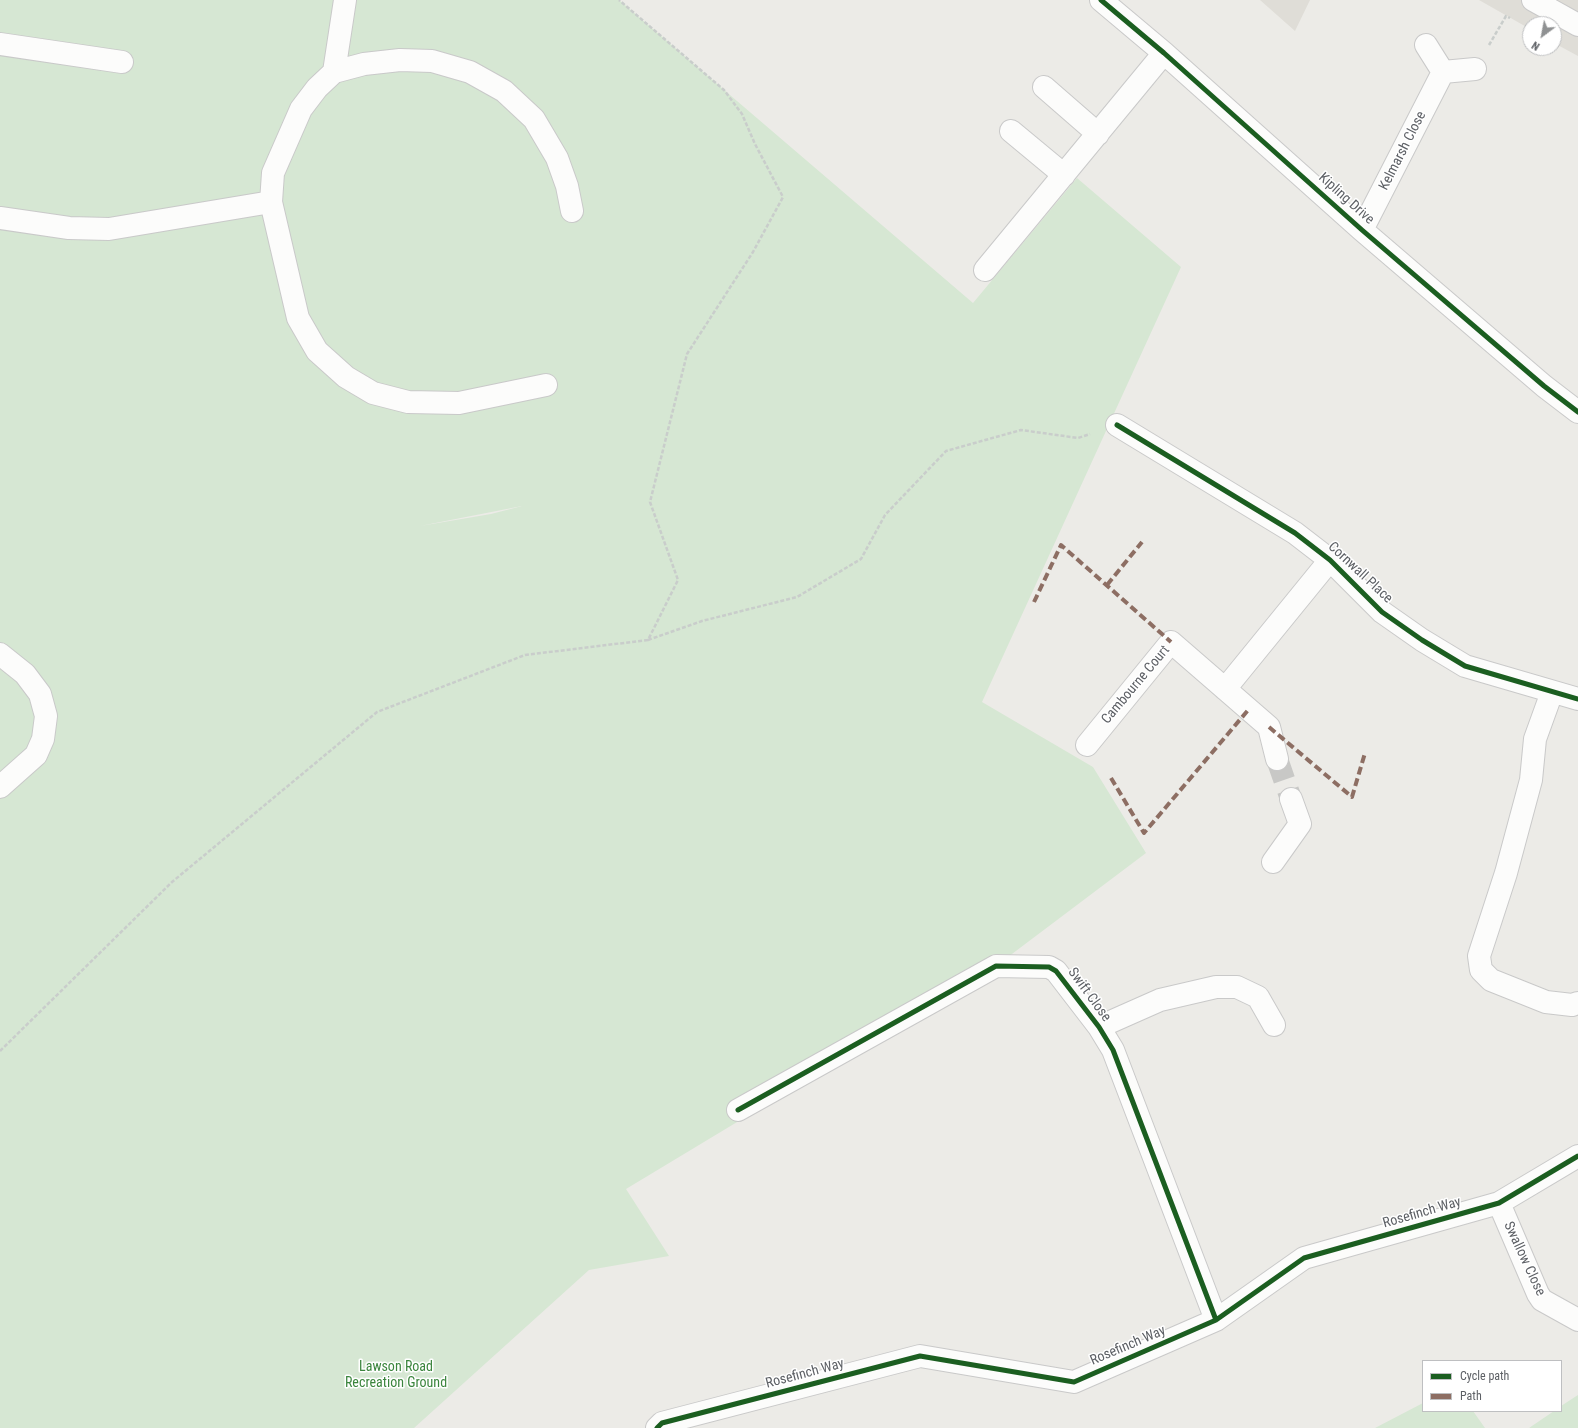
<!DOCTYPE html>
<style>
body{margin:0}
#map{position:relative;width:1578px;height:1428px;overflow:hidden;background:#ecebe7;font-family:"Roboto Condensed",sans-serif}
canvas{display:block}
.legend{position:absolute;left:1422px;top:1360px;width:140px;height:52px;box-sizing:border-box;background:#fff;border:1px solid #bebfc1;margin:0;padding:5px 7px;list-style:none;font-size:12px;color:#5d6065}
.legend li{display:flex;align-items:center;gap:8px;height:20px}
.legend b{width:20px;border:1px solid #bebfc1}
.north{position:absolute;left:1522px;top:16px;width:40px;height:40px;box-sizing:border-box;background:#fff;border:1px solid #bebfc1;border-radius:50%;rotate:212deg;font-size:11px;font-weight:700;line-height:16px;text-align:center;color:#5d6065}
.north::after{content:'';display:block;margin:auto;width:14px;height:18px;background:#8f9192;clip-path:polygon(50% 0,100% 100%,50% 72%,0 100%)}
</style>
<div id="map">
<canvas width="1578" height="1428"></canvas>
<ul class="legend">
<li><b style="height:5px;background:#1b5e20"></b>Cycle path</li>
<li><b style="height:5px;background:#8d6e63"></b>Path</li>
</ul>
<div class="north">N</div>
</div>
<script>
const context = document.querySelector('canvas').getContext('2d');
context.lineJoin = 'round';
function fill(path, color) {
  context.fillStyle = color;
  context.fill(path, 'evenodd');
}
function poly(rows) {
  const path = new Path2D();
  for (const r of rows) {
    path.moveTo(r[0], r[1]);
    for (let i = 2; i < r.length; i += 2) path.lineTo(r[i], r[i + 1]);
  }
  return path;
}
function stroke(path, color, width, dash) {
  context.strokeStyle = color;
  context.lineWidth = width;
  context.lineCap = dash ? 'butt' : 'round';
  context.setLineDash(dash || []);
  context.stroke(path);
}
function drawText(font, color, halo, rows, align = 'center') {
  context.font = font + ' "Roboto Condensed",sans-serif';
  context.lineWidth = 3;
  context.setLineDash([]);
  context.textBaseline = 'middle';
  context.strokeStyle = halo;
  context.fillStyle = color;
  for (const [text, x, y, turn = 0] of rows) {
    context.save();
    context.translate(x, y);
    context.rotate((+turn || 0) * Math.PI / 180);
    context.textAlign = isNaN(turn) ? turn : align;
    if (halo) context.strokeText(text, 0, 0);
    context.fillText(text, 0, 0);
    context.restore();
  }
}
const education = poly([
 [1260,0,1310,0,1295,31],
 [1479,0,1578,0,1578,56,1554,43,1554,24,1530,24,1530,29]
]);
const green = poly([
 [0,0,619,0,973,303,1077,178,1181,267,982,702,1093,767,1146,853,996,966,626,1189,669,1256,589,1270,414,1428,0,1428],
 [522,506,491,514,420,526],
 [1578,1395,1578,1428,1529,1428,1554,1411,1561,1411,1561,1406],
 [1423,1403,1423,1411,1473,1411,1485,1428,1375,1428]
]);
const minorTunnel = poly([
 [1277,759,1291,799]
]);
const path = poly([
 [1489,45,1506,16,1510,18],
 [648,640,702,621,797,597,861,559,885,515,946,451,1021,430,1078,438,1090,434],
 [0,1051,172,882,377,712,525,655,648,640,678,580,650,502,687,354,753,252,783,197,755,144,742,114,724,90,619,0]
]);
const minor = poly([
 [1101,0,1164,53,1362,230,1544,386,1578,412],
 [1533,0,1578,25],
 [0,44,122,62],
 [1426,45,1443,72],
 [334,72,364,64,400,60,432,61,470,72,504,91,534,119,557,158,567,186,572,211],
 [1044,87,1098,134],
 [1011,131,1064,175],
 [271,202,298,318,317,351,346,377,373,393,408,402,459,403,546,385],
 [0,218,69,228,109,229,271,202,273,173,301,109,317,88,334,72,345,0],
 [1362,230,1443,72,1475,69],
 [985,270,1164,53],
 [1117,425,1295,533,1330,560,1382,612,1422,640,1465,666,1578,699],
 [0,654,25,674,40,694,46,716,43,739,36,755,0,787],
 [1225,689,1330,560],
 [1552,692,1535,739,1531,780,1506,873,1479,956,1481,970,1491,980,1546,1002,1572,1005,1578,1003],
 [1087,745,1171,642,1269,727,1277,759],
 [1273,862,1300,824,1291,799],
 [1099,1027,1160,1000,1216,987,1237,987,1258,997,1274,1025],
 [738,1110,996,966,1049,967,1056,971,1099,1027,1113,1050,1216,1320],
 [1499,1203,1538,1294,1542,1300,1578,1320],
 [657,1428,662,1423,920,1356,1074,1382,1216,1320,1304,1258,1499,1203,1578,1156]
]);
const quiet = poly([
 [1107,585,1142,542],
 [1034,602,1061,545,1171,642],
 [1269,727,1352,797,1365,753],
 [1111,778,1144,833,1249,709]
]);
const cycleway = poly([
 [1101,0,1164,53,1362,230,1544,386,1578,412],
 [1117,425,1295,533,1330,560,1382,612,1422,640,1465,666,1578,699],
 [738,1110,996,966,1049,967,1056,971,1099,1027,1113,1050,1216,1320],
 [657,1428,662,1423,920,1356,1074,1382,1216,1320,1304,1258,1499,1203,1578,1156]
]);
const streetNames = [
 ["Kelmarsh Close",1403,151,-63],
 ["Kipling Drive",1346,199,42],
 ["Cornwall Place",1360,573,43],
 ["Cambourne Court",1136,685,-50],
 ["Swift Close",1089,995,54],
 ["Rosefinch Way",1422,1213,-16],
 ["Swallow Close",1524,1259,65],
 ["Rosefinch Way",1128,1346,-23],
 ["Rosefinch Way",805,1374,-15]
];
const parkNames = [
 ["Lawson Road",396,1367],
 ["Recreation Ground",396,1383]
];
fill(education, '#dfddd7');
fill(green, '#d6e7d3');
stroke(minorTunnel, '#c8c8c6', 22, [22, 11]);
stroke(minor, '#c9c9c9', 24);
stroke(path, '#c9cdcb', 2.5, [4, 2]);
stroke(minor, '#fcfcfb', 22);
stroke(quiet, '#8d6e63', 4, [8, 4]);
stroke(cycleway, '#1b5e20', 5);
drawText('14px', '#5d6065', '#fff', streetNames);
drawText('14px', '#3b853d', '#fff', parkNames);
</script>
